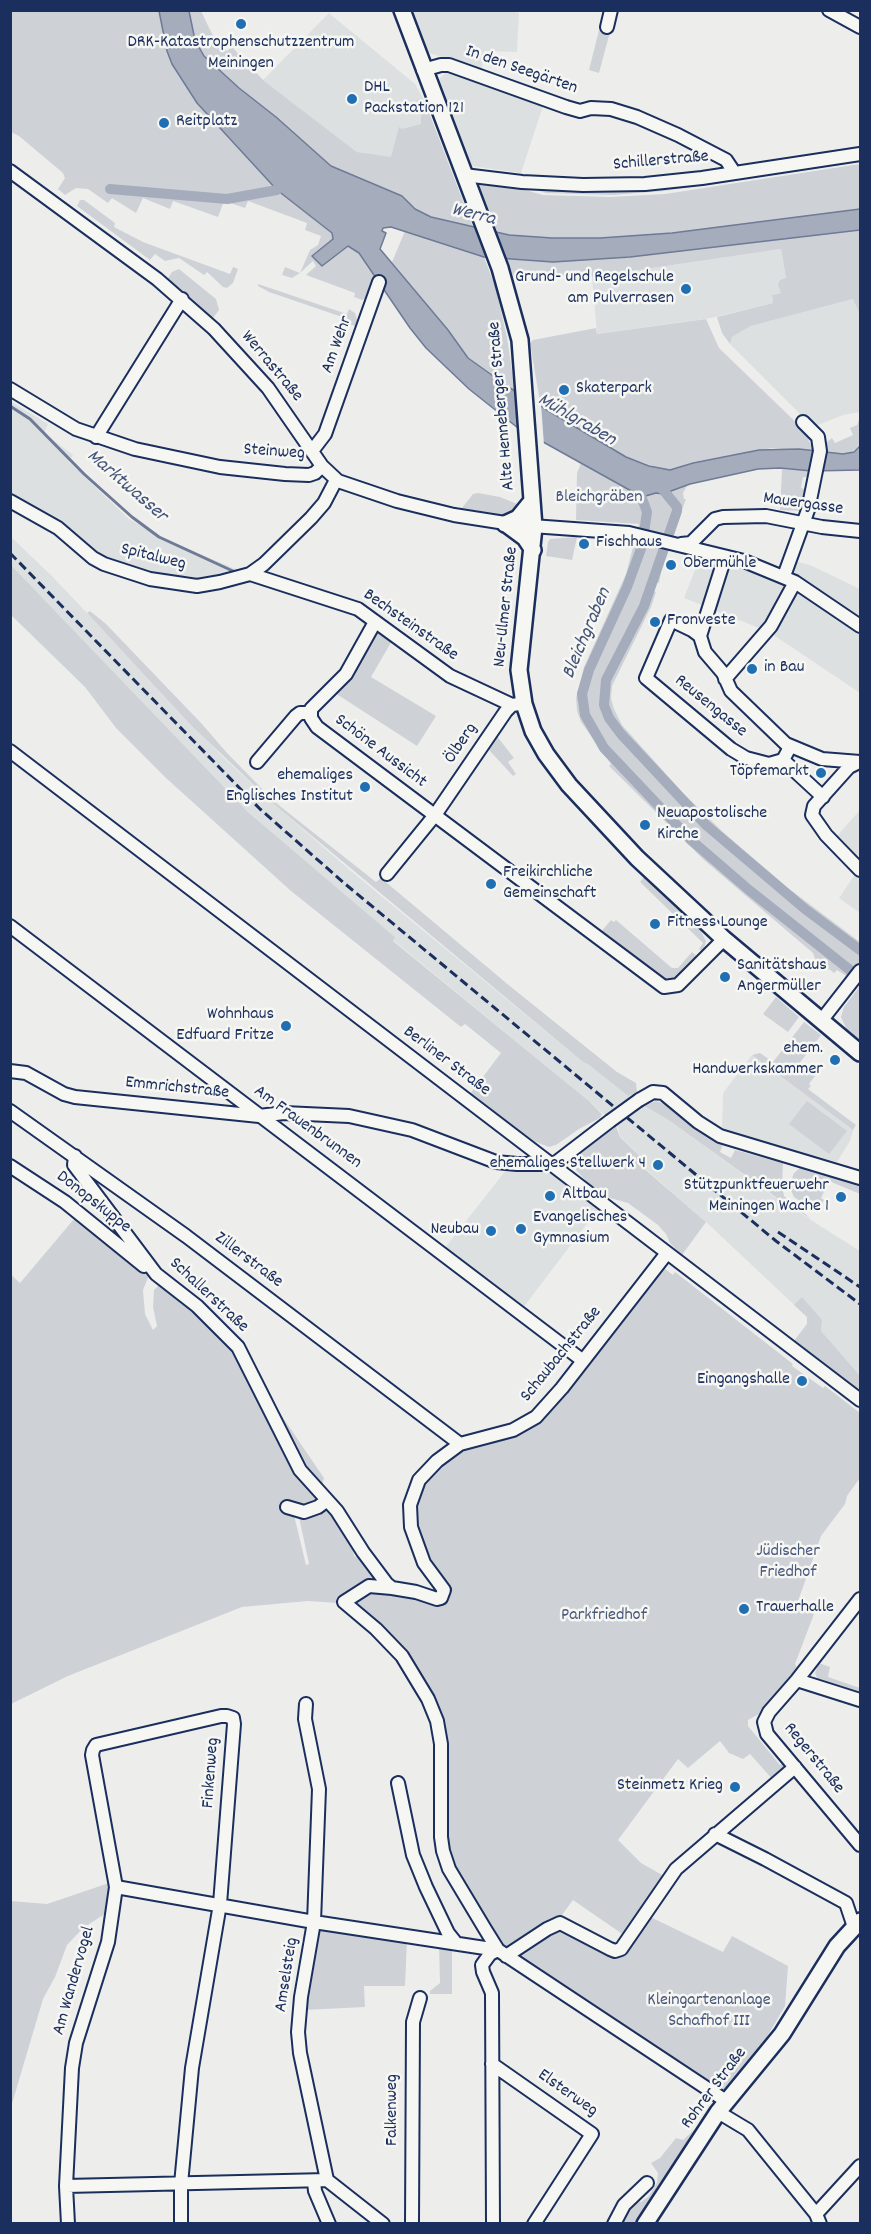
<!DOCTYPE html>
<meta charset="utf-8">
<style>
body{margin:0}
#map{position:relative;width:871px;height:2234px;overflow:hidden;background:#edeeec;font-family:Dekko,sans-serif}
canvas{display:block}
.frame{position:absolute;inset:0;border:12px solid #1b2f5e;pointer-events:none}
</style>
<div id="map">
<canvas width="871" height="2234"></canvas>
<div class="frame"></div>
</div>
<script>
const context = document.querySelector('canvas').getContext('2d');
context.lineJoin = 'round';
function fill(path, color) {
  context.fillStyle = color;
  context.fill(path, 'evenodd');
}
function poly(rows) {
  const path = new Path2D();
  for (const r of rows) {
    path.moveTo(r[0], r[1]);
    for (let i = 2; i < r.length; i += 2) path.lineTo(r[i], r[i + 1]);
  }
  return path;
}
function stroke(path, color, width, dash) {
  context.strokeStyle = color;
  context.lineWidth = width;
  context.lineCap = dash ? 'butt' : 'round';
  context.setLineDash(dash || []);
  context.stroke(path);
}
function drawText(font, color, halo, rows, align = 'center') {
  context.font = font + ' Dekko,sans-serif';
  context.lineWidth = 5;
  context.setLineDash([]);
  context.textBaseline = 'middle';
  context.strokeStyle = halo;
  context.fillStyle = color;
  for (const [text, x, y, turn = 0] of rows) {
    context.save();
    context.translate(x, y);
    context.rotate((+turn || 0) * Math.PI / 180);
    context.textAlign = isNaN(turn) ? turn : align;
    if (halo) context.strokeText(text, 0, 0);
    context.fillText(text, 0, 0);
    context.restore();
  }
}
const built = poly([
 [506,10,519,13,517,52,484,51,482,69,426,52,413,11],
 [329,13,415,84,424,100,446,156,425,169,357,152,263,80],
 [448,71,538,102,543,106,521,173,472,166,439,79],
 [781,249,786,279,781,293,772,295,773,303,711,318,597,334,592,277],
 [853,299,860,315,860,412,843,415,813,427,730,344,732,337,751,326],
 [10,401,48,424,44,433,73,455,69,462,129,519,161,537,245,573,185,583,105,560,11,497],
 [10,536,52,576,223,757,276,806,351,871,583,1062,589,1065,628,1096,632,1093,645,1107,667,1119,773,1196,860,1251,860,1392,794,1341,807,1324,807,1317,706,1222,641,1165,645,1161,620,1136,618,1127,589,1101,393,940,395,937,248,812,11,565],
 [704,547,753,557,784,570,789,560,810,565,860,589,860,693,769,632,684,598],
 [860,810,860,913,839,898,856,873,829,845],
 [752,1055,853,1130,850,1141,837,1162,759,1142,722,1129,723,1093],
 [506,1170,550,1172,598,1209,523,1308,444,1249]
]);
const green = poly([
 [10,11,159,11,167,51,172,64,197,103,277,190,332,233,333,239,312,256,322,265,348,246,359,253,375,275,366,298,362,300,354,297,355,293,306,275,316,266,313,261,300,273,292,278,282,275,285,267,300,273,310,250,318,245,321,236,305,230,307,223,248,201,245,208,224,201,218,217,173,201,170,209,143,198,136,213,112,198,108,203,88,189,76,188,65,195,58,189,65,178,63,173,19,136,11,132],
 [189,11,201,11,214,38,227,51,232,47,263,80,357,152,391,157,399,127,402,129,421,124,421,105,415,105,418,99,424,100,473,227,431,217,415,209,402,196,331,166,276,117,239,88,204,56,195,40],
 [599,30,610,32,599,73,589,70],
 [860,158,860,162,664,191,612,195,546,193,526,187,591,190],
 [860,164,860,326,860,315,853,299,751,326,732,337,730,344,722,333,717,317,773,303,772,295,781,293,778,285,780,280,786,278,781,249,592,277,579,275,514,278,479,185,522,189,543,195,611,197,665,194],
 [80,200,84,200,115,223,114,227,143,242,230,274,233,267,238,269,233,283,227,288,223,287,207,272,204,275,179,258,165,261,155,254,150,260,77,206],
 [405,231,484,257,496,289,507,338,515,391,468,358,448,330,392,262],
 [179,269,216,299,219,310,213,318,210,318,169,282,168,278,172,272],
 [258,284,347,314,349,309,355,313,357,320,355,326,343,322,345,318,269,292,258,286],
 [706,319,719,348,804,430,814,452,772,448,693,462,670,470,661,469,616,453,541,408,530,343,533,340,596,328,597,334],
 [860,417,860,446,849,454,824,453,827,442,832,438,835,443,853,435,850,428,857,425],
 [581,463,640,496,656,493,664,496,671,491,688,484,683,493,684,499,686,499,662,567,659,583,654,581,651,590,656,592,651,607,612,686,611,698,614,709,622,725,684,794,723,832,788,888,860,942,860,985,837,970,834,973,829,969,828,970,815,959,813,953,793,936,704,860,609,766,611,764,581,722,577,711,576,698,584,667,626,574,639,524,576,520,577,473],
 [782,469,812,471,811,477,803,477,801,488,807,490,803,511,780,510],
 [478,493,500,497,522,506,511,514,505,515,462,508,473,494],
 [577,537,572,560,546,556,548,542,550,539],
 [11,565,248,812,395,937,393,941,589,1101,602,1114,600,1118,579,1129,556,1145,549,1147,536,1142,510,1125,470,1094,501,1053,465,1024,461,1027,291,891,166,778,116,728,85,687,11,615],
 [90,611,106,624,202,724,227,753,276,803,376,882,381,878,511,987,617,1072,636,1083,637,1092,628,1096,589,1065,583,1062,276,806,192,726,87,613],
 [376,627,393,639,371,677,436,716,417,746,335,693],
 [496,735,514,758,508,762,516,774,513,776,489,750],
 [645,876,700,930,706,941,703,952,699,949,703,943,640,882],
 [611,920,614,922,616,920,672,968,678,968,692,952,698,957,674,980,664,980,600,933],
 [860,986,860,1040,846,1028,841,1017,844,1007],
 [776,997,799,1017,788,1032,763,1014],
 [804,1022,821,1035,799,1064,815,1076,809,1084,811,1086,808,1089,856,1125,853,1130,752,1055,760,1053,773,1062],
 [656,1101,667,1105,694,1128,723,1144,720,1152,731,1158,735,1150,783,1163,782,1186,784,1196,811,1219,777,1198,667,1119,644,1106],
 [807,1101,847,1131,829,1154,789,1124],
 [616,1126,620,1137,645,1161,641,1166,706,1222,682,1255,670,1243,666,1234,658,1225,628,1203,610,1198,588,1183,576,1170,575,1164,580,1153],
 [801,1167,860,1185,860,1194,829,1181,821,1198,824,1200,822,1204,814,1208,809,1207,794,1197,789,1186,794,1173],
 [74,1219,149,1275,143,1290,145,1314,153,1330,157,1326,153,1307,154,1290,160,1284,226,1341,271,1400,324,1478,318,1501,294,1515,306,1565,309,1564,299,1517,330,1508,351,1536,354,1556,362,1560,381,1583,354,1590,337,1603,308,1601,242,1607,68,1676,11,1704,10,1274,20,1283],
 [665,1269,673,1275,675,1272,793,1364,792,1366,823,1388,825,1386,860,1413,860,1478,847,1496,845,1504,821,1536,797,1604,814,1614,795,1664,799,1672,759,1714,748,1720,748,1726,780,1765,787,1763,788,1766,773,1780,750,1754,743,1759,729,1753,720,1741,688,1768,678,1759,618,1840,641,1863,664,1876,640,1912,723,1952,732,1936,788,1966,785,2006,768,2035,722,2094,514,1956,557,1927,613,1954,631,1940,573,1900,589,1878,559,1919,509,1951,502,1947,451,1867,430,1697,350,1602,370,1588,444,1601,418,1542,413,1506,423,1480,461,1449,523,1430,659,1270],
 [802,1297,822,1320,821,1331,860,1376,860,1392,794,1341,807,1324,807,1317,794,1305],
 [819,1663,830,1667,828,1677,860,1688,860,1694,818,1680,815,1673],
 [109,1883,108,1912,83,1928,67,1945,55,1977,43,1999,11,2107,11,1901,47,1904],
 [318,1928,407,1939,405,1986,364,1986,365,2007,304,2010,306,1991,310,1991,316,1952,313,1949],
 [439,1944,452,1946,452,1994,430,1994,430,1991,440,1983],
 [694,2130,697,2133,636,2223,617,2224,630,2203,641,2202,648,2197,657,2183,658,2173,651,2163,660,2158,676,2138,683,2140]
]);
const water = poly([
 [159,11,189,11,195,40,204,56,239,88,276,117,331,166,402,196,415,209,431,217,509,235,552,238,600,238,672,233,860,209,860,230,630,257,553,262,484,257,391,227,383,228,382,231,386,233,380,249,448,330,468,358,510,388,626,457,649,466,670,470,693,463,759,450,799,449,843,454,854,452,860,446,860,470,812,471,780,468,758,469,690,484,671,491,668,495,656,493,642,497,518,428,469,389,426,348,410,328,359,253,348,246,322,266,312,256,333,239,332,233,277,190,197,103,172,64,167,51,159,11]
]);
const pier = poly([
 [514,387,541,404,544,445,519,432]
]);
const stream = poly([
 [10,406,30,419,84,474,132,517,159,537,235,572]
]);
const canal = poly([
 [110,189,227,199,277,190],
 [637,485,647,512,642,546,627,587,589,670,582,694,585,715,604,748,691,840,749,890,860,978],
 [660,486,677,507,677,511,644,606,606,680,604,705,609,718,621,734,706,825,805,909,860,950]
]);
const minor = poly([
 [829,10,860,27],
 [607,27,611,10],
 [423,70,441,65,449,65,566,107,580,111,591,108,611,109,637,117,678,135,726,160,734,172],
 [10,171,157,279,214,329,268,388,322,466,338,481,397,501,454,515,518,525,629,533,744,561,795,582,860,626],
 [464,175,522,182,583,185,645,184,702,178,860,154],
 [10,389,76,429,135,449,220,467,285,474,309,475,315,473,322,466],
 [96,437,182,299],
 [312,451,325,434,379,282],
 [10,501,58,528,93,558,104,564,150,579,197,586,220,582,250,574,264,564,311,518,324,503,336,480],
 [681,544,691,543,715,519,723,517,766,516,822,527,860,531],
 [250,574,358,609,450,676,512,705],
 [784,576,808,510,820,451,818,437,803,422],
 [375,622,346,674,311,709,311,718,317,727,664,987,678,985,724,939],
 [700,636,725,557],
 [725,679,771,626,795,582],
 [790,747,783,760,769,764,746,758,731,749,646,678,671,620,692,630,700,636,705,652,723,673,731,691,786,744,822,759,860,762],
 [10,751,860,1400],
 [783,760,823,797],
 [257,762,296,716,300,713,311,713],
 [857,763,849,767,814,806,812,815,826,835,860,870],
 [387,874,435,815,506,711,512,705,519,704],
 [10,926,582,1360],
 [821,1021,860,971],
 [10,1071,26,1073,64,1094,75,1097,259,1116,284,1113,349,1116,412,1130,496,1162,517,1164,554,1164],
 [639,1100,653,1092,663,1093,698,1122,720,1136,860,1178],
 [10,1111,186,1236,460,1444],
 [75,1156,74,1165,156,1274,197,1306,238,1347,300,1470,337,1511,363,1552,387,1584,392,1588,416,1592,437,1599,441,1598,444,1590,424,1563,411,1527,410,1505,419,1480,437,1461,460,1444,513,1430,536,1417,562,1388,667,1253],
 [554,1164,610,1121],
 [10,1166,65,1202,144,1266],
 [287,1507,304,1512,318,1507,326,1501],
 [392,1588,369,1586,344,1602,376,1629,402,1656,428,1699,437,1721,441,1744,441,1837,443,1851,449,1869,485,1929,498,1950,726,2101],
 [860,1599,797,1680,769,1712,764,1722,767,1734,860,1845],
 [797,1680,860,1700],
 [306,1704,305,1719,319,1789,314,1922,301,1997,298,2032,300,2053,327,2180,383,2224],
 [398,1783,413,1855,426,1887,448,1933,456,1943],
 [715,1834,765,1859,846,1903,854,1927],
 [116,1887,314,1922,498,1950],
 [506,1956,547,1929,560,1923,610,1949,615,1951,621,1949,676,1869,795,1767],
 [492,2064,592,2134,534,2224],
 [718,2112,748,2130,816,2214,820,2224],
 [314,2182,315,2191,329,2224],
 [66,2186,327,2180],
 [816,2214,860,2166],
 [68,2224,66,2186,72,2068,76,2043,108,1942,116,1887,92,1755,93,1750,96,1745,221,1716,227,1716,233,1718,234,1724,220,1904,192,2068,181,2184,181,2224],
 [412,2224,413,2022,420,1998],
 [493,2224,492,1993,483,1972,482,1965,490,1954,498,1950],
 [614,2224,624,2205,647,2183]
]);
const major = poly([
 [402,10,500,268,520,340,534,527,519,670,524,704,533,731,546,754,569,785,637,858,724,939,860,1053],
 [505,524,518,518,531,502],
 [506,524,525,538,533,550],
 [645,2224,718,2112,782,2034,837,1946,860,1921]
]);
const rail = poly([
 [10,553,260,809,344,883,776,1241,860,1304],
 [778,1232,860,1287]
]);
const minorBridge = poly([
 [610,1121,639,1100]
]);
const markers = [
 [241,24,6,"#1f6fb2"],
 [352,99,6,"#1f6fb2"],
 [164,123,6,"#1f6fb2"],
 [686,289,6,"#1f6fb2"],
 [564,390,6,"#1f6fb2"],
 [584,544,6,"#1f6fb2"],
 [671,565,6,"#1f6fb2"],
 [655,622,6,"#1f6fb2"],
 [752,669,6,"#1f6fb2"],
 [821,773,6,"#1f6fb2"],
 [365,787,6,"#1f6fb2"],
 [645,825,6,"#1f6fb2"],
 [491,884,6,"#1f6fb2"],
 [655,924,6,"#1f6fb2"],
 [725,977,6,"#1f6fb2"],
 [286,1026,6,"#1f6fb2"],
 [835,1060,6,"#1f6fb2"],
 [658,1165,6,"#1f6fb2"],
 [550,1196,6,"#1f6fb2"],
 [841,1197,6,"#1f6fb2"],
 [521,1229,6,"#1f6fb2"],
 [491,1231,6,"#1f6fb2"],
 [802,1381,6,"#1f6fb2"],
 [744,1609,6,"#1f6fb2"],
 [735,1787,6,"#1f6fb2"]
];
const poiNames = [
 ["DRK-Katastrophenschutzzentrum",241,44,"center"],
 ["Meiningen",241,65,"center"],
 ["DHL",364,89],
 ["Packstation 121",364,110],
 ["Reitplatz",176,123],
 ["Grund- und Regelschule",674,279,"right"],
 ["am Pulverrasen",674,300,"right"],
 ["Skaterpark",576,390],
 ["Fischhaus",596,544],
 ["Obermühle",683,565],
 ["Fronveste",667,622],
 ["in Bau",764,669],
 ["Töpfemarkt",809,773,"right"],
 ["ehemaliges",353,777,"right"],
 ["Englisches Institut",353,798,"right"],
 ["Neuapostolische",657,815],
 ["Kirche",657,836],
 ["Freikirchliche",503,874],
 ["Gemeinschaft",503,895],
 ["Fitness Lounge",667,924],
 ["Sanitätshaus",737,967],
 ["Angermüller",737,988],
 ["Wohnhaus",274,1016,"right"],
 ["Edfuard Fritze",274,1037,"right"],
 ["ehem.",823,1050,"right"],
 ["Handwerkskammer",823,1071,"right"],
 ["ehemaliges Stellwerk 4",646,1165,"right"],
 ["Stützpunktfeuerwehr",829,1187,"right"],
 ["Meiningen Wache 1",829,1208,"right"],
 ["Altbau",562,1196],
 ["Evangelisches",533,1219],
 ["Gymnasium",533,1240],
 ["Neubau",479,1231,"right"],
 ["Eingangshalle",790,1381,"right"],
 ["Trauerhalle",756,1609],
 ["Steinmetz Krieg",723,1787,"right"]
];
const streetNames = [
 ["In den Seegärten",521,71,19],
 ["Schillerstraße",661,162,-5],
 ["Am Wehr",338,345,-70],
 ["Werrastraße",271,367,50],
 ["Alte Henneberger Straße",503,406,-95],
 ["Steinweg",274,453,4],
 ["Mauergasse",803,505,8],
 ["Spitalweg",153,558,14],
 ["Neu-Ulmer Straße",507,607,-84],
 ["Bechsteinstraße",410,626,35],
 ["Reusengasse",710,707,39],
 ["Ölberg",462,744,-56],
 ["Schöne Aussicht",380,752,37],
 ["Berliner Straße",446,1062,37],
 ["Emmrichstraße",177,1089,6],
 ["Am Frauenbrunnen",307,1128,36],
 ["Donopskuppe",93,1203,38],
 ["Zillerstraße",248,1261,37],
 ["Schallerstraße",208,1296,43],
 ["Schaubachstraße",562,1355,-51],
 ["Regerstraße",813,1759,51],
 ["Finkenweg",212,1773,-86],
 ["Amselsteig",288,1975,-81],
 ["Am Wandervogel",75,1981,-74],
 ["Rohrer Straße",715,2089,-53],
 ["Elsterweg",567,2094,35],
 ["Falkenweg",394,2110,-90]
];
const parkNames = [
 ["Bleichgräben",599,499],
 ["Jüdischer",788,1553],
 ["Friedhof",788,1574],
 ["Parkfriedhof",604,1617],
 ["Kleingartenanlage",709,2002],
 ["Schafhof III",709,2023]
];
const waterNames = [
 ["Werra",473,216,14],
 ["Mühlgraben",576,421,30],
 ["Marktwasser",126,487,41],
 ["Bleichgraben",588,634,-67]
];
fill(built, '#dde0e1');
fill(green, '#ced2d7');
fill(water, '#a5acbc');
stroke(water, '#6e7a96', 1.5);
fill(pier, '#edeeec');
stroke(stream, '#6e7a96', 3);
stroke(canal, '#a5acbc', 10);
stroke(minor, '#1b2f5e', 16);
stroke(major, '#1b2f5e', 20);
stroke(minor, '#f6f6f2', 12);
stroke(major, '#f6f6f2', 15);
stroke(rail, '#1b2f5e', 3, [9, 4.5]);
stroke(minorBridge, '#1b2f5e', 16, []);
stroke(minorBridge, '#f6f6f2', 12);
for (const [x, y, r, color] of markers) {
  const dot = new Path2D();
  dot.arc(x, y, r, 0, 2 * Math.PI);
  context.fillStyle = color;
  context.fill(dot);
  stroke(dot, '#f6f6f2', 2);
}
drawText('18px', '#1b2f5e', '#f6f6f2', poiNames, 'left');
drawText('18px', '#1b2f5e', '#f6f6f2', streetNames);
drawText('18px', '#48587c', '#f6f6f2', parkNames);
drawText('italic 20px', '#44547a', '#f6f6f2', waterNames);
</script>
